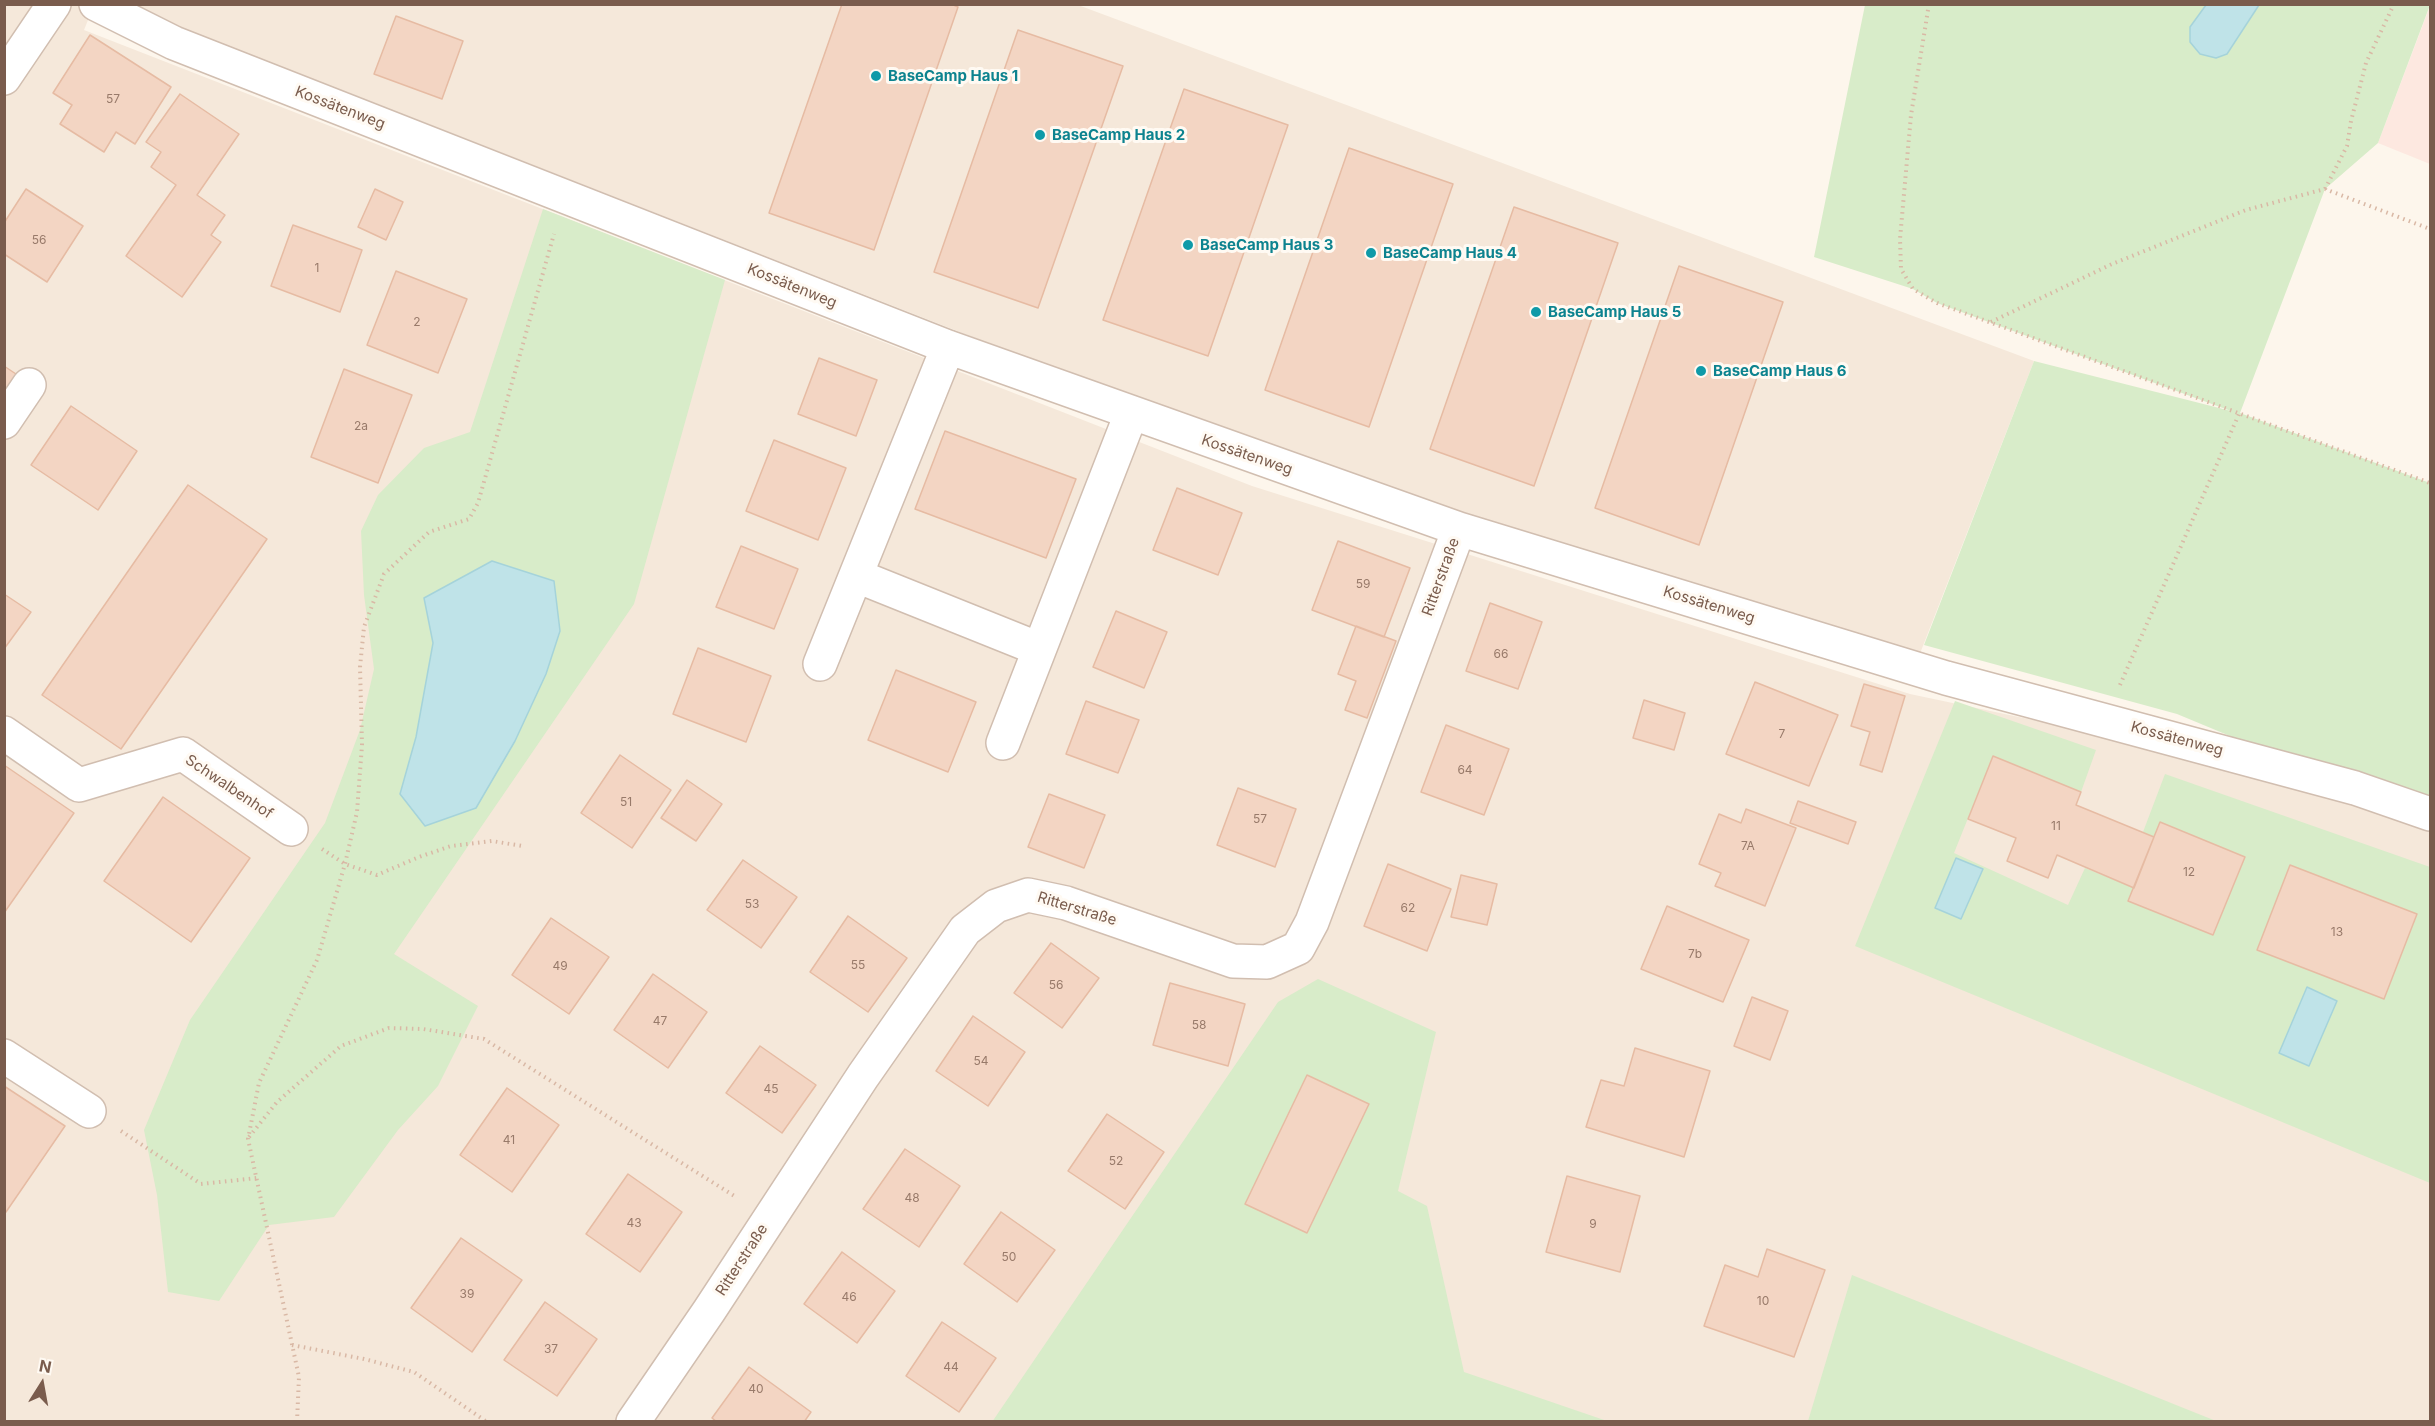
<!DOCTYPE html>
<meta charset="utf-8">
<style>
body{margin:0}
#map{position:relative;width:2435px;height:1426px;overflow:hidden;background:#fdf6ec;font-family:Inter,sans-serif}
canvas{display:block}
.frame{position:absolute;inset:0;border:6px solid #7a5c4d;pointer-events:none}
.north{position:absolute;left:12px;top:1354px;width:60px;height:60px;-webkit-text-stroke:4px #fffaf3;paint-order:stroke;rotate:11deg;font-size:16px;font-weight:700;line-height:24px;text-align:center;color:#7a5c4d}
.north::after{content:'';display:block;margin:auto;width:21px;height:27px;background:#7a5c4d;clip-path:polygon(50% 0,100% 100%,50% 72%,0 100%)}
</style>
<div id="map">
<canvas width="2435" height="1426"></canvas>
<div class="frame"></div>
<div class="north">N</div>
</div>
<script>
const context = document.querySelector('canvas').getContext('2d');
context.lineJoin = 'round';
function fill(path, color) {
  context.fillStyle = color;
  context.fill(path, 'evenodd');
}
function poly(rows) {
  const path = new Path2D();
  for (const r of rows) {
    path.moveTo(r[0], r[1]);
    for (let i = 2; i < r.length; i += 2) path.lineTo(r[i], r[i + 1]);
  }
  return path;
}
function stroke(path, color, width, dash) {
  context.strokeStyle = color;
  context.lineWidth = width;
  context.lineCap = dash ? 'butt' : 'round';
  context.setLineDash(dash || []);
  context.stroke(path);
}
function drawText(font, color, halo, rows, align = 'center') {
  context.font = font + ' Inter,sans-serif';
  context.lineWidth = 6;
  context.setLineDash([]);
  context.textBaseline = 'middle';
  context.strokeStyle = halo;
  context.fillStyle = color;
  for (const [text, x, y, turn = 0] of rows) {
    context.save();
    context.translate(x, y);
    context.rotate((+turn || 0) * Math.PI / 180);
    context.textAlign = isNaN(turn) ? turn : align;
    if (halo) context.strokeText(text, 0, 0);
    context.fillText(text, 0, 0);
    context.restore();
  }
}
const residential = poly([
 [5,5,94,5,84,30,1252,486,1910,694,2355,788,2430,814,2430,1421,5,1422],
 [124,5,1078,5,2034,361,1919,656,1264,451]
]);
const commercial = poly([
 [2430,6,2430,164,2378,143]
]);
const green = poly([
 [1865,5,2206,5,2190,27,2227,54,2259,5,2430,5,2378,143,2325,189,2240,413,2430,483,2430,814,2355,788,2177,714,1924,645,2034,361,2231,411,1937,303,1913,289,1814,257],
 [543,209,725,280,634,604,394,954,478,1006,438,1086,398,1130,334,1217,269,1225,219,1301,168,1292,157,1195,144,1130,190,1020,325,823,360,730,374,669,364,595,361,531,378,495,424,448,470,432],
 [1955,701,2096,750,2081,792,1993,756,1954,853,2068,905,2085,868,2134,888,2129,901,2213,935,2245,857,2160,822,2154,837,2143,832,2165,774,2430,867,2430,1183,1855,946],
 [1318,979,1436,1032,1398,1191,1427,1206,1464,1372,1607,1421,992,1422,1278,1002],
 [1852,1275,2216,1421,1808,1421]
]);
const water = poly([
 [2206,5,2259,5,2227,54,2216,58,2200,54,2190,42,2190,27,2206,5],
 [492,561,554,581,560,631,546,674,515,741,476,808,425,826,400,794,416,737,433,643,424,598,492,561],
 [1956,858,1983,869,1961,919,1935,908,1956,858],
 [2307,987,2337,1001,2309,1066,2279,1053,2307,987]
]);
const building = poly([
 [842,4,951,4,958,7,874,250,769,213,842,4],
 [396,16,463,41,442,99,374,74,396,16],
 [1018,30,1123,66,1038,308,934,272,1018,30],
 [90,35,171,87,135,144,116,132,104,152,60,124,72,105,53,93,90,35],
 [1184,89,1288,125,1208,356,1103,320,1184,89],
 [180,94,239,134,197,195,225,215,211,235,221,242,182,297,126,256,176,185,151,167,161,152,146,142,180,94],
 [1349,148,1453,184,1369,427,1265,390,1349,148],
 [26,189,83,226,47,282,4,254,4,223,26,189],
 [375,189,403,202,386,240,358,227,375,189],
 [1514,207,1618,243,1534,486,1430,449,1514,207],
 [293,225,362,250,340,312,271,286,293,225],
 [1679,266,1783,302,1699,545,1595,508,1679,266],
 [396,271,467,299,438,373,367,345,396,271],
 [819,358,877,380,856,436,798,414,819,358],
 [4,366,19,376,4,397,4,366],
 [344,369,412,395,378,483,311,457,344,369],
 [71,406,137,451,98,510,31,465,71,406],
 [945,431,1076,479,1046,558,915,509,945,431],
 [774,440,846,468,818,540,746,511,774,440],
 [188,485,267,539,121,749,42,695,188,485],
 [1177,488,1242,513,1218,575,1153,550,1177,488],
 [1338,541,1410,568,1384,637,1312,610,1338,541],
 [741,546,798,569,774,629,716,607,741,546],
 [4,594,31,612,4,649,4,594],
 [1490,603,1542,622,1518,689,1466,671,1490,603],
 [1116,611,1167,632,1144,688,1093,667,1116,611],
 [1356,626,1396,641,1367,718,1345,710,1356,681,1338,674,1356,626],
 [698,648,771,676,746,742,673,714,698,648],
 [896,670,976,702,948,772,868,740,896,670],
 [1755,682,1838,715,1809,786,1726,754,1755,682],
 [1864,684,1905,696,1882,772,1860,765,1870,732,1851,726,1864,684],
 [1644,700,1685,713,1674,750,1633,738,1644,700],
 [1086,701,1139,720,1118,773,1066,754,1086,701],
 [1446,725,1509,749,1484,815,1421,792,1446,725],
 [620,755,671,790,632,848,581,813,620,755],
 [1993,756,2081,792,2076,805,2154,837,2134,888,2057,855,2048,878,2007,861,2016,838,1968,819,1993,756],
 [4,765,74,813,4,913,4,765],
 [687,780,722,804,696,841,661,818,687,780],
 [1238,788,1296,809,1275,867,1217,845,1238,788],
 [1049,794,1105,815,1084,868,1028,847,1049,794],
 [163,797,250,858,191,942,104,881,163,797],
 [1798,801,1856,822,1848,844,1790,823,1798,801],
 [1746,809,1796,828,1765,906,1715,886,1721,873,1699,864,1719,814,1741,823,1746,809],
 [2160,822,2245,857,2213,935,2128,901,2160,822],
 [743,860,797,897,761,948,707,910,743,860],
 [1388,864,1451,889,1427,951,1364,926,1388,864],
 [2290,865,2417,914,2384,999,2257,950,2290,865],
 [1461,875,1497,884,1487,925,1451,917,1461,875],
 [1667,906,1749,940,1723,1002,1641,969,1667,906],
 [848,916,907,958,868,1012,810,972,848,916],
 [551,918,609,957,569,1014,512,975,551,918],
 [1051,943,1099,978,1062,1028,1014,993,1051,943],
 [653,974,707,1012,668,1068,614,1030,653,974],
 [1170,983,1245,1004,1228,1066,1153,1045,1170,983],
 [1752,997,1788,1011,1770,1060,1734,1046,1752,997],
 [973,1016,1025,1052,988,1106,936,1071,973,1016],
 [760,1046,816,1085,782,1133,726,1093,760,1046],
 [1635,1048,1710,1071,1684,1157,1586,1127,1601,1080,1624,1086,1635,1048],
 [1307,1075,1369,1104,1307,1233,1245,1204,1307,1075],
 [4,1086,65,1126,6,1212,4,1211,4,1086],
 [507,1088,559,1125,512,1192,460,1155,507,1088],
 [1107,1114,1164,1152,1125,1209,1068,1171,1107,1114],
 [905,1149,960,1186,919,1247,863,1209,905,1149],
 [628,1174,682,1212,640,1272,586,1234,628,1174],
 [1567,1176,1640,1196,1620,1272,1546,1252,1567,1176],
 [1001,1212,1055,1250,1017,1302,964,1264,1001,1212],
 [461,1238,522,1280,472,1352,411,1308,461,1238],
 [1767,1249,1825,1270,1794,1357,1704,1326,1725,1265,1758,1277,1767,1249],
 [842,1252,895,1291,857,1343,804,1304,842,1252],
 [545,1302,597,1339,557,1396,504,1360,545,1302],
 [942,1322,996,1358,959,1412,906,1376,942,1322],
 [749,1367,811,1412,804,1422,717,1422,712,1418,749,1367]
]);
const path = poly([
 [1929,4,1911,115,1900,239,1901,269,1913,289,1937,303,2430,483],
 [2325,189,2347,146,2351,121,2366,63,2394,4],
 [1991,322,2112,264,2246,210,2325,189,2430,229],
 [2120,685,2239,414],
 [322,849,345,864,377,875,419,857,451,846,492,841,522,846],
 [121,1131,201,1184,257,1178],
 [249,1137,277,1102,341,1046,389,1028,423,1029,484,1039,736,1197],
 [292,1345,364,1359,414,1372,487,1422],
 [297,1422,299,1377,248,1139,259,1083,317,960,345,864,357,812,362,745,360,667,364,627,384,574,429,532,469,519,478,503,554,234]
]);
const minor = poly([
 [96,4,174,43,948,347,1459,529,1946,678,2355,788,2430,814],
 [4,78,54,4],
 [4,422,29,385],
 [857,576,1039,649],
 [820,664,948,347],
 [4,733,79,785,183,754,291,829],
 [1003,743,1131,414],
 [4,1056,89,1111],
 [633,1422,709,1311,863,1076,965,930,996,906,1028,895,1066,903,1233,961,1267,962,1298,948,1312,922,1459,529]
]);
const markers = [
 [876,76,6,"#0f9aa8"],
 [1040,135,6,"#0f9aa8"],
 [1188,245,6,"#0f9aa8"],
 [1371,253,6,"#0f9aa8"],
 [1536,312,6,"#0f9aa8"],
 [1701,371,6,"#0f9aa8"]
];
const numberNames = [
 ["57",113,99],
 ["56",39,240],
 ["1",317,268],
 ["2",417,322],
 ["2a",361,426],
 ["59",1363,584],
 ["66",1501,654],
 ["7",1782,734],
 ["64",1465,770],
 ["51",626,802],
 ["57",1260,819],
 ["11",2056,826],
 ["7A",1748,846],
 ["12",2189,872],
 ["53",752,904],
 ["62",1408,908],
 ["13",2337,932],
 ["7b",1695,954],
 ["55",858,965],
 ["49",560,966],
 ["56",1056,985],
 ["47",660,1021],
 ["58",1199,1025],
 ["54",981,1061],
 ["45",771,1089],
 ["41",509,1140],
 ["52",1116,1161],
 ["48",912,1198],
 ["43",634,1223],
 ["9",1593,1224],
 ["50",1009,1257],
 ["39",467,1294],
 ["46",849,1297],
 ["10",1763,1301],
 ["37",551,1349],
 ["44",951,1367],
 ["40",756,1389]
];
const cultureNames = [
 ["BaseCamp Haus 1",888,76],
 ["BaseCamp Haus 2",1052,135],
 ["BaseCamp Haus 3",1200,245],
 ["BaseCamp Haus 4",1383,253],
 ["BaseCamp Haus 5",1548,312],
 ["BaseCamp Haus 6",1713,371]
];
const streetNames = [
 ["Kossätenweg",340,108,21],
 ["Kossätenweg",792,286,22],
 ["Kossätenweg",1247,455,19],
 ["Ritterstraße",1441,577,-70],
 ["Kossätenweg",1709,605,17],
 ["Kossätenweg",2177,739,15],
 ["Schwalbenhof",229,787,34],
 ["Ritterstraße",1077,909,17],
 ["Ritterstraße",742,1260,-57]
];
fill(residential, '#f5e8da');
fill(commercial, '#fde8e0');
fill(green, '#d8ecc9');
fill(water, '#bfe3e8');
stroke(water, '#a5d3da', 1.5);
fill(building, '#f3d5c3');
stroke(building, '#e6bba3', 1.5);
stroke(minor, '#d1beb0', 36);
stroke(path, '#d9b8a5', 4, [1.5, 4.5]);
stroke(minor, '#fff', 33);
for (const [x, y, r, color] of markers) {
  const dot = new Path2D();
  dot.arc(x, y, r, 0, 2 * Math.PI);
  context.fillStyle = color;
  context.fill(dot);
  stroke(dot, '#fffaf3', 2);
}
drawText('12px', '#987a6a', null, numberNames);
drawText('bold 15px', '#0d838f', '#fffaf3', cultureNames, 'left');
drawText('15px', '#7a5c4d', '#fffaf3', streetNames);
</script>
